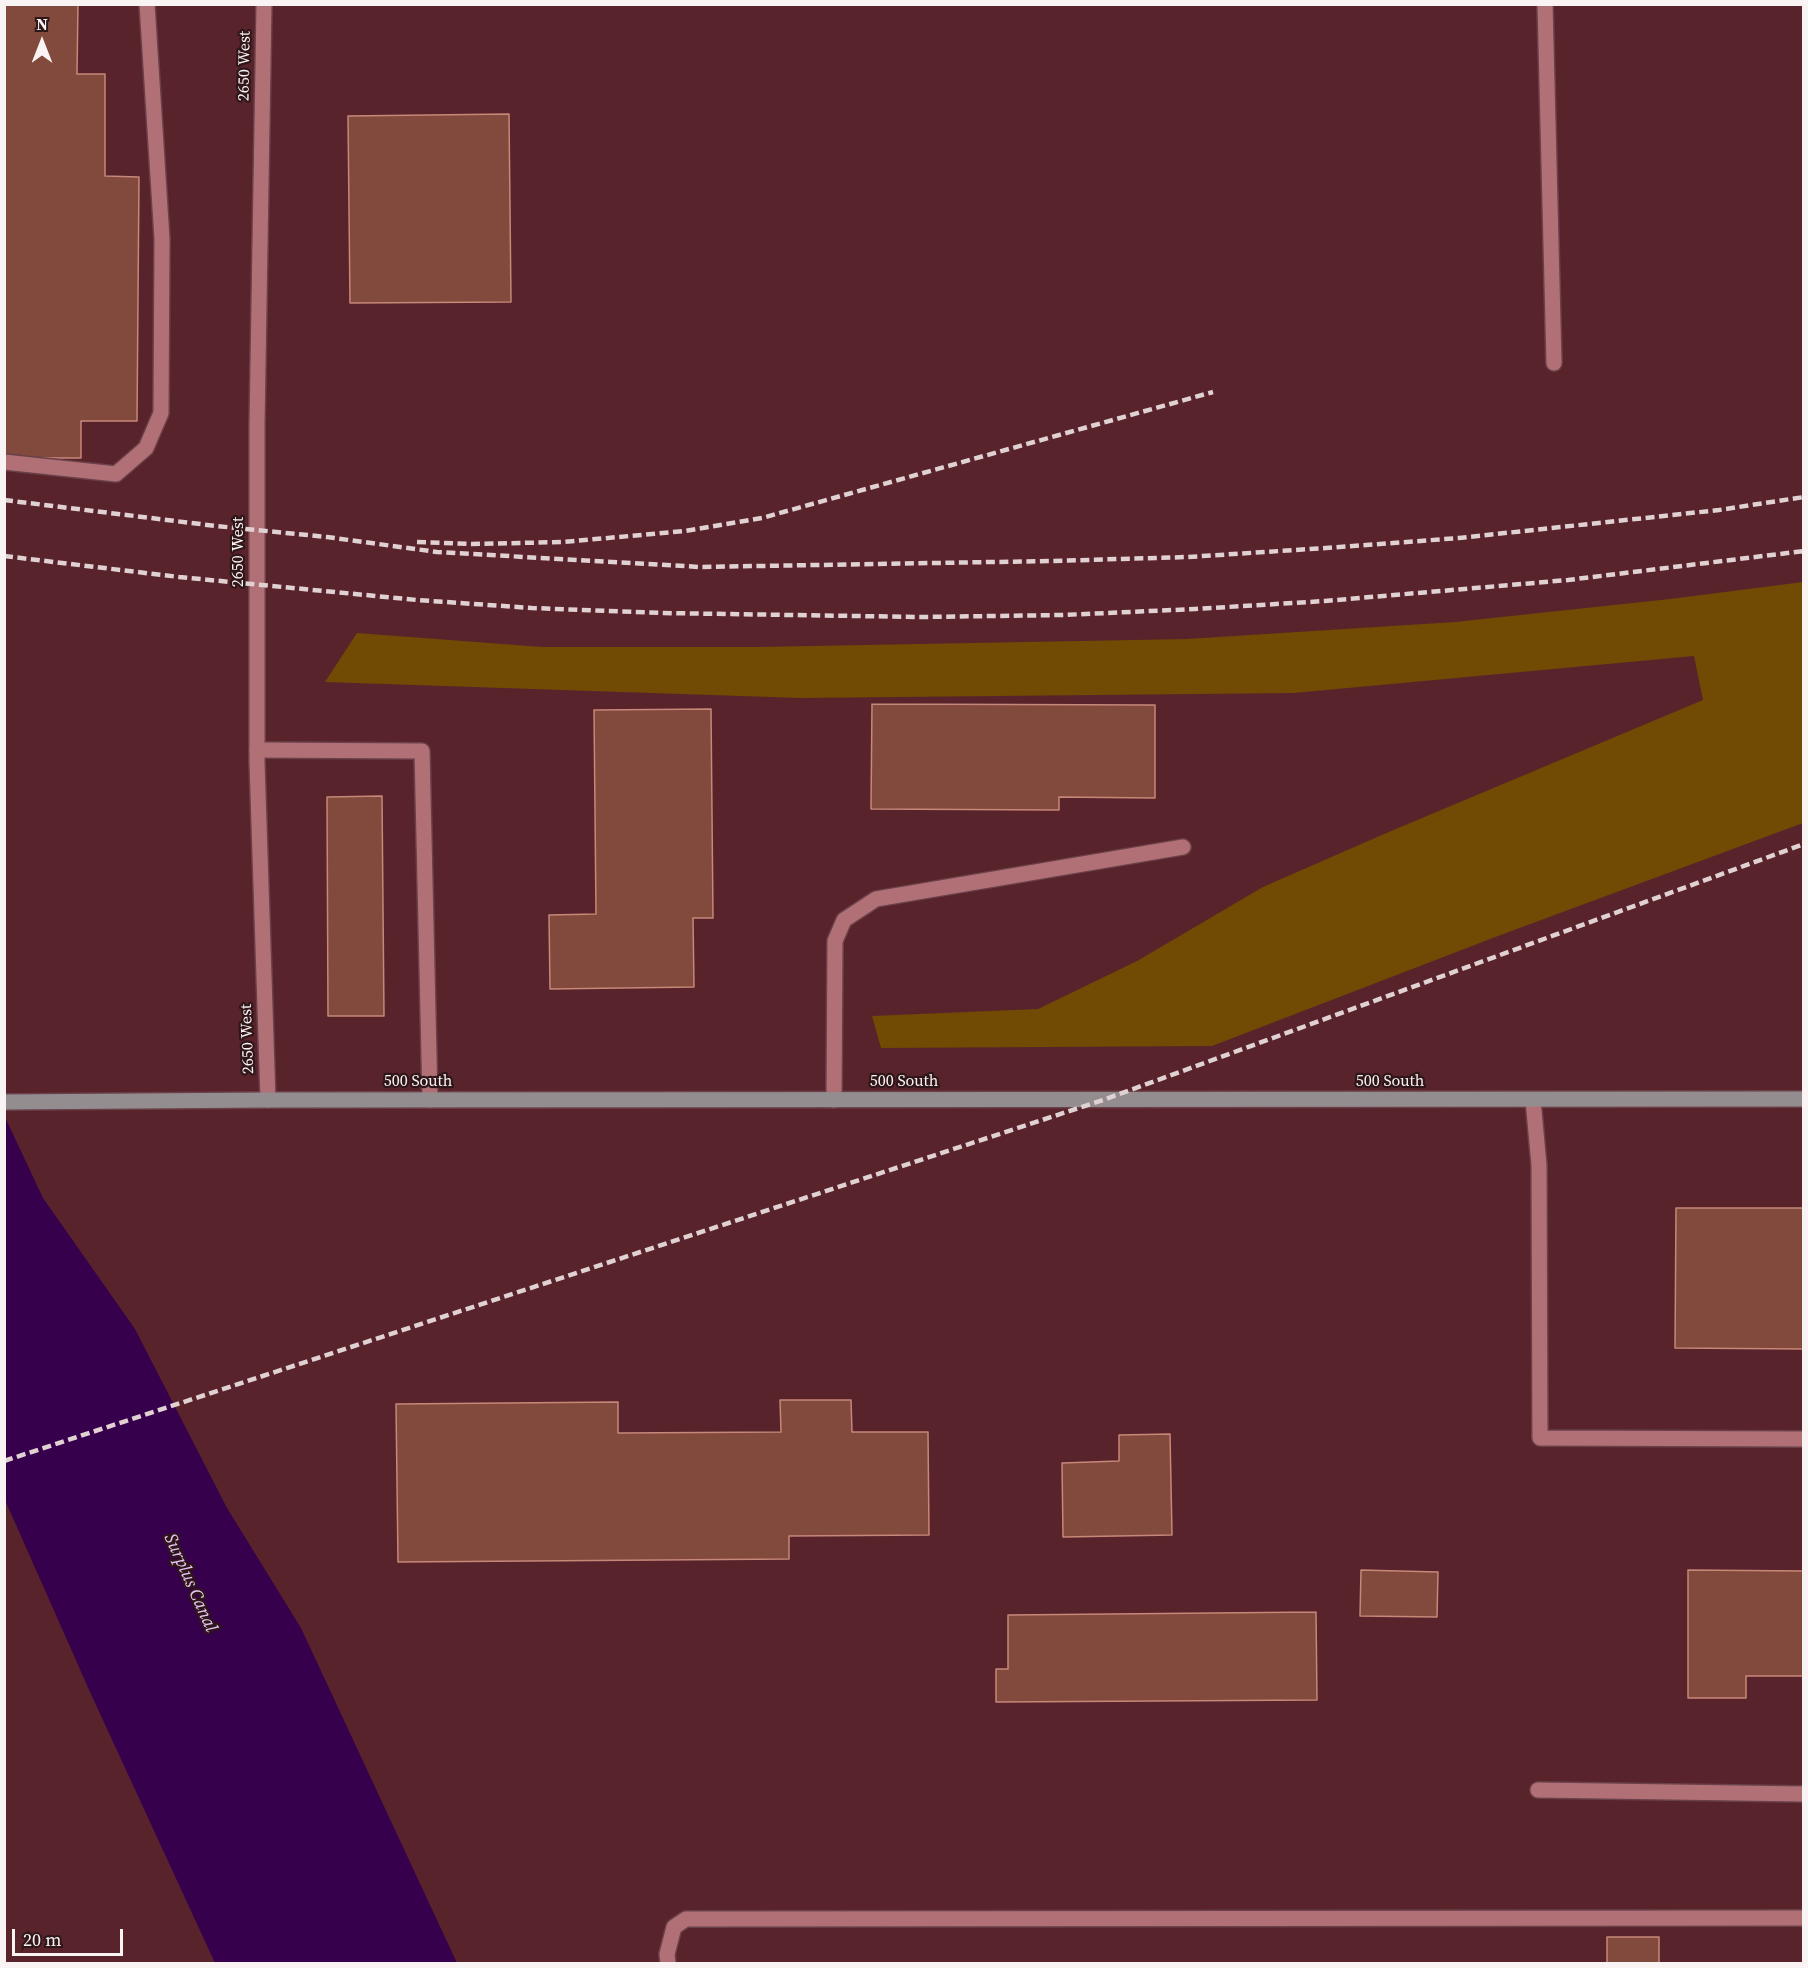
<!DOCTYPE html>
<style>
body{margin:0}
#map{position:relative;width:1808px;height:1968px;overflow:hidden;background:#59232b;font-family:"Source Serif 4",serif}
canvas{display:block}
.frame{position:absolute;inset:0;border:6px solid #faf3f3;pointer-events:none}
.north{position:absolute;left:12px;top:12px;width:60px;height:60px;-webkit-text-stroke:4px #2f1619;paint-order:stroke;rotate:0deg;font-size:16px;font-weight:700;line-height:24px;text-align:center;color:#faf3f3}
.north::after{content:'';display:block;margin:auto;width:21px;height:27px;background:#faf3f3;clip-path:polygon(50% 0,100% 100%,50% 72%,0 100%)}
.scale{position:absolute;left:12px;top:1929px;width:111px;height:27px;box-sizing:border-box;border:3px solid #faf3f3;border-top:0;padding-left:8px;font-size:18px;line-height:21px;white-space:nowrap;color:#faf3f3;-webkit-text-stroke:4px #2f1619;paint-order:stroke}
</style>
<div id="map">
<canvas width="1808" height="1968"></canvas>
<div class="frame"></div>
<div class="north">N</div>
<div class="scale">20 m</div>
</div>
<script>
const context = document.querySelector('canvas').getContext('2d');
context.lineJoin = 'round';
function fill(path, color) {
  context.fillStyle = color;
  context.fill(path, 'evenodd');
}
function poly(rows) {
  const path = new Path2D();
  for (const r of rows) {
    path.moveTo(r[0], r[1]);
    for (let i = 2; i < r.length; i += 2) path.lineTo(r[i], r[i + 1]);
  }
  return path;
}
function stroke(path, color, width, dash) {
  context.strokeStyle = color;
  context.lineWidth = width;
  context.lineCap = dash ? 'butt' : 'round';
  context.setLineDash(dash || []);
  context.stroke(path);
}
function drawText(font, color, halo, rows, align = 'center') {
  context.font = font + ' "Source Serif 4",serif';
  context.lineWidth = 4.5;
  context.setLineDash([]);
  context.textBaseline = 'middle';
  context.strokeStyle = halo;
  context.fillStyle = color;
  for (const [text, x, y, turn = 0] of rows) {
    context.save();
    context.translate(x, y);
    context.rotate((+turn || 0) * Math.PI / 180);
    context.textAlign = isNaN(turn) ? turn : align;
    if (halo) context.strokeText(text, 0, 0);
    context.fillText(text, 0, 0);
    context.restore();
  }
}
const green = poly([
 [1803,582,1803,823,1498,936,1212,1046,881,1048,872,1016,1038,1009,1137,961,1263,887,1384,834,1703,700,1694,656,1294,693,800,698,325,682,357,633,542,647,757,647,1187,639,1455,622,1670,599]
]);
const water = poly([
 [4,1115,43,1198,135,1329,227,1508,301,1628,457,1963,215,1963,90,1692,5,1500]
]);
const building = poly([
 [4,4,78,4,77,74,105,74,105,176,139,177,137,421,81,421,81,458,4,458,4,4],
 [509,114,511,302,350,303,348,116,509,114],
 [872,704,1155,705,1155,798,1059,797,1059,810,871,809,872,704],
 [711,709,713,918,693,918,694,987,550,989,549,915,596,914,594,710,711,709],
 [382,796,384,1016,328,1016,327,797,382,796],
 [1676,1208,1804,1208,1804,1349,1675,1348,1676,1208],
 [780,1400,851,1400,852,1432,928,1432,929,1535,789,1536,789,1559,398,1562,396,1404,618,1402,618,1433,781,1432,780,1400],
 [1170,1434,1172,1535,1063,1537,1062,1463,1119,1461,1119,1435,1170,1434],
 [1361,1570,1438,1572,1437,1617,1360,1616,1361,1570],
 [1688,1570,1804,1571,1804,1676,1746,1676,1746,1698,1688,1698,1688,1570],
 [1316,1612,1317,1700,996,1702,996,1669,1008,1669,1008,1615,1316,1612],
 [1607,1937,1659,1937,1659,1964,1607,1964,1607,1937]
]);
const lane = poly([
 [1545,4,1554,363],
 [4,462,116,474,146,448,161,413,162,239,147,4],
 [257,750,422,751,430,1100],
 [834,1100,835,941,844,920,876,899,1183,847],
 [1533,1100,1539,1165,1540,1438,1804,1439],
 [1538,1790,1804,1794],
 [668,1964,667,1954,674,1927,686,1919,1804,1918]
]);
const street = poly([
 [264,4,257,425,257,762,268,1100]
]);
const secondary = poly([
 [4,1102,268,1100,1804,1099]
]);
const rail = poly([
 [4,500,216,526,327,537,437,552,700,567,1051,561,1188,557,1326,548,1459,538,1719,510,1804,497],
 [417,542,472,544,563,542,685,531,762,518,1213,392],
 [4,556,179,577,417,600,532,608,662,613,922,617,1063,615,1195,609,1325,601,1568,580,1804,551],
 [4,1461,1103,1100,1804,844]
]);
const streetNames = [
 ["2650 West",245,66,-89],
 ["2650 West",239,552,-90],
 ["2650 West",248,1039,-92],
 ["500 South",418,1082],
 ["500 South",904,1082],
 ["500 South",1390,1082]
];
const waterNames = [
 ["Surplus Canal",190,1583,66]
];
fill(green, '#714a04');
fill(water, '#37004c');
fill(building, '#824a3d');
stroke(building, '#c68879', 1.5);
stroke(lane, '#6a4049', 18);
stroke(street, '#6a4049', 18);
stroke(secondary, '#6a4049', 18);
stroke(lane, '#b07076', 15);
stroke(street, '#b07076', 15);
stroke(secondary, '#948d90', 15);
stroke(rail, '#e0d1d3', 4.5, [9, 4.5]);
drawText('16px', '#faf3f3', '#2f1619', streetNames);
drawText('italic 18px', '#e5c4f7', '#2f1619', waterNames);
</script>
